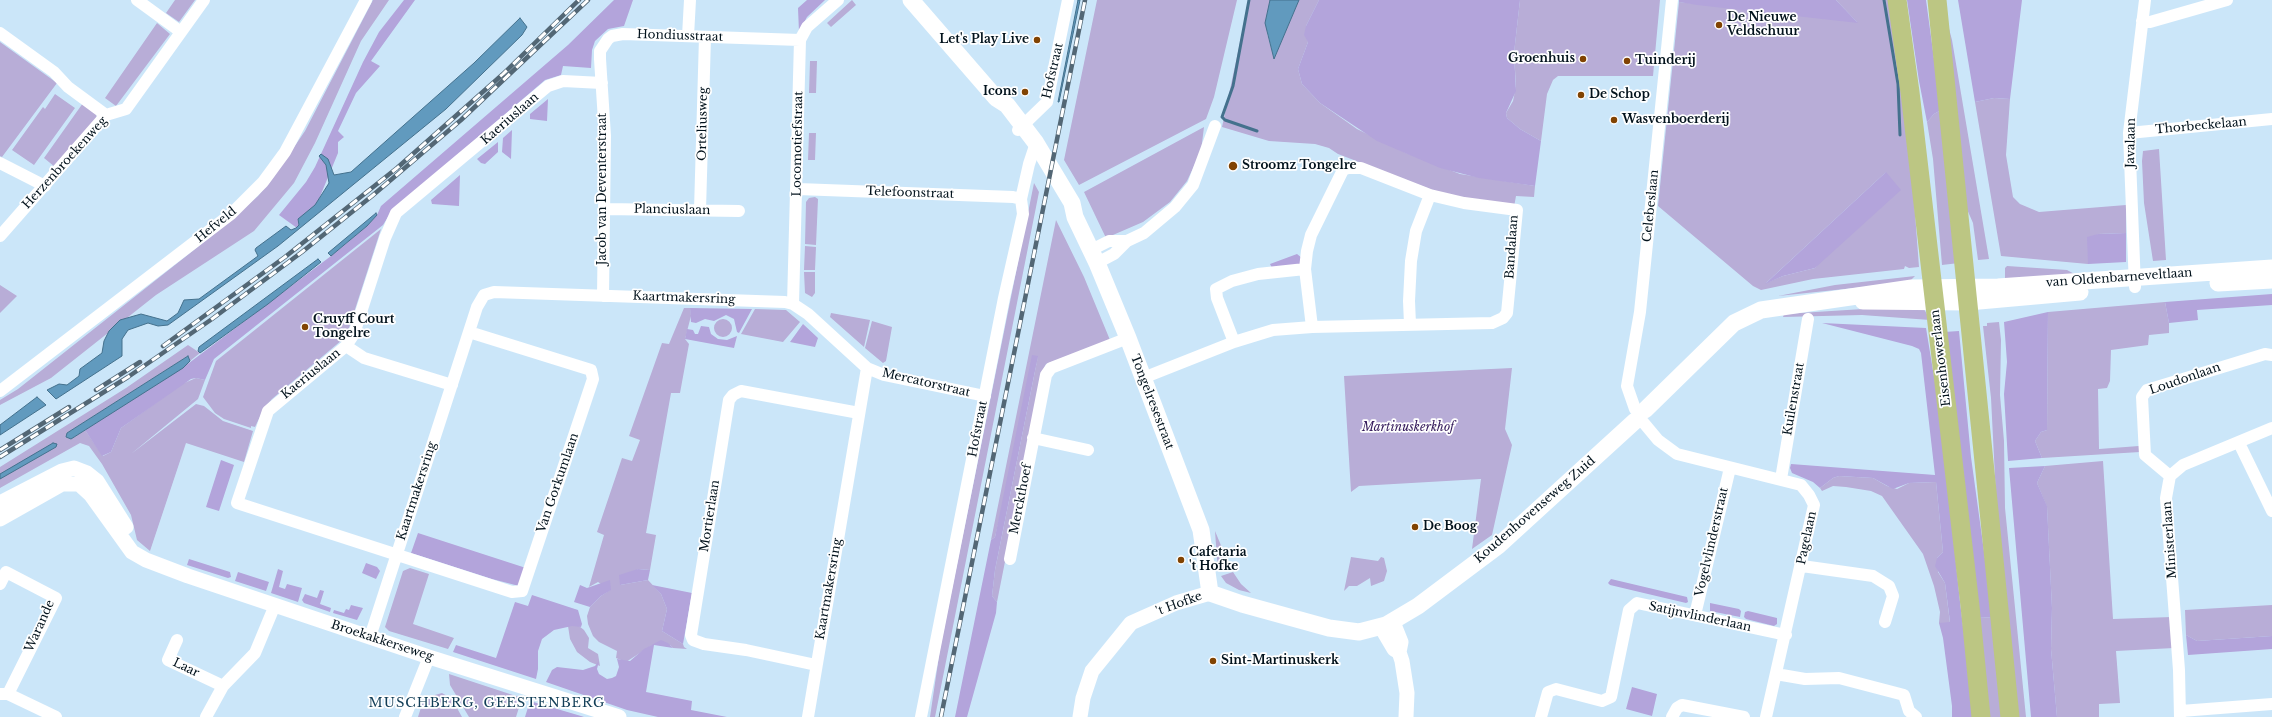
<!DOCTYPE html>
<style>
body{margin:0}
canvas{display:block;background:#cbe6f9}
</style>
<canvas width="2272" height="717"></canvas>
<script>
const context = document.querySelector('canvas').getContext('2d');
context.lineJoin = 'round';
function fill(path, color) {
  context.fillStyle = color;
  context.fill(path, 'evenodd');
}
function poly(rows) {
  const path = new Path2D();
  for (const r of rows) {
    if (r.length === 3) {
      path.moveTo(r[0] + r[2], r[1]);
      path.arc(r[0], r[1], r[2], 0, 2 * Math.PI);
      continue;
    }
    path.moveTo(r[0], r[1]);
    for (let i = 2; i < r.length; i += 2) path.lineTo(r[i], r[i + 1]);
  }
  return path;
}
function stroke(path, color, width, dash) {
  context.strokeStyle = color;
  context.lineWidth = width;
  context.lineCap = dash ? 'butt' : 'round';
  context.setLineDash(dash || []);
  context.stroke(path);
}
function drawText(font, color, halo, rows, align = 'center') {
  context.font = font + ' "Libre Baskerville",serif';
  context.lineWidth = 3.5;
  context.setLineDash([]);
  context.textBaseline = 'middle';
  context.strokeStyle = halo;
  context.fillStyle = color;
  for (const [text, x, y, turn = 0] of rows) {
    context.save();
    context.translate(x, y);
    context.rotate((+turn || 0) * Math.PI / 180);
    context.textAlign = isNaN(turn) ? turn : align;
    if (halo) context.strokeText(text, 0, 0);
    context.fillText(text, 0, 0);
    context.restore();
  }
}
const green = poly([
 [175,0,195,0,179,22,166,13],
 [373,0,389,0,361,41,315,143,294,183,254,231,156,295,51,378,0,405,0,400,18,389,223,227,258,196,273,178,305,131],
 [852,0,856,5,831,27,827,23],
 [1097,0,1237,0,1214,97,1206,119,1079,185,1064,160],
 [1249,0,1270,0,1267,33,1274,58,1299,0,1319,0,1306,26,1308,42,1298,69,1302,84,1320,103,1357,129,1406,153,1460,174,1535,186,1534,197,1516,196,1514,207,1448,196,1338,154,1329,148,1315,144,1269,141,1222,127],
 [1520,0,1660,0,1653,76,1558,76,1553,80,1547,94,1541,141,1520,129,1507,118,1506,113,1513,101,1516,86,1514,53],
 [1836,0,1889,0,1911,160,1919,267,1909,268,1905,266,1904,269,1813,279,1761,290,1753,286,1658,206,1679,2,1857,22],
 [1886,172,1815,268,1783,276,1766,283],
 [1943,6,1952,40,1989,259,1978,260,1973,223,1963,200],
 [157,23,170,34,116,106,105,98],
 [0,42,57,83,2,157,0,156],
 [810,61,817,61,816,93,809,93],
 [55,94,75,108,34,165,12,150,43,107,45,109],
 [1994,98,2010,99,2006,155,2013,197,2020,204,2039,212,2126,205,2126,233,2098,234,2088,247,2088,264,2001,256,1975,102],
 [83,103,96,114,97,119,55,167,44,158],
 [1941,110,1959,263,1942,265,1933,159,1927,122,1934,114],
 [1204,127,1201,151,1187,181,1170,202,1143,222,1106,238,1084,192],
 [809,133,816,133,815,160,808,160],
 [2159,149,2166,260,2153,261,2144,203,2142,161,2143,151],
 [1034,183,1039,192,935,717,930,717,940,649],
 [815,197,818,199,816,245,805,244,806,202,809,198],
 [1056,220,1084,277,1110,340,1046,364,1043,370,997,602,992,596,995,570,1038,356,995,537,991,540],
 [381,229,348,331,342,340,272,399,264,408,255,427,251,426,251,428,224,419,215,413,203,397,216,361],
 [805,246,816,247,815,270,804,270],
 [2007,266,2067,270,2078,276,2005,280,2005,268],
 [804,272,815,272,815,293,812,297,805,293],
 [1915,276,1911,280,1883,285,1778,296,1835,285],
 [0,285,17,296,0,313],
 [2165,302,2169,323,2169,333,2149,335,2148,345,2111,350,2110,381,2107,388,2098,389,2099,449,2139,446,2140,452,2042,458,2035,441,2041,432,2047,430,2048,312],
 [684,308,690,308,691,316,685,339,689,344,680,393,671,393,646,533,656,535,650,570,638,569,620,585,648,580,661,594,667,609,662,631,683,644,684,647,687,649,673,648,670,645,652,645,626,662,616,658,617,651,599,642,593,636,588,624,587,616,590,607,601,596,610,590,598,582,589,587,604,535,597,532,622,458,632,461,640,440,629,436,662,343,669,344],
 [755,309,786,310,800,322,783,342,741,334],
 [1863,309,1924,309,1930,320,1862,315,1783,317,1784,314],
 [831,313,870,320,864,347,830,317],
 [723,328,9],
 [872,321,892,327,886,361,883,363,865,348],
 [1999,322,2001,340,2000,395,2004,441,2005,508,2026,717,2018,717,1996,497,1991,398,1983,326,1987,326,1987,323],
 [188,345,200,353,190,361,188,356,67,433,66,437,71,439,85,430,103,456,111,452,121,428,182,384,196,378,205,380,198,399,131,454,196,404,204,406,223,421,253,431,244,462,186,443,150,551,137,540,131,515,102,464,89,446,80,443,0,488,0,467,126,388],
 [1512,368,1505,429,1512,445,1492,535,1472,549,1481,479,1359,486,1351,492,1344,376],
 [2103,461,2113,619,2172,617,2174,648,2116,651,2120,703,2099,704,2099,717,2057,717,2051,649,2052,608,2047,507,2037,483,2045,466],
 [1839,476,1873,478,1887,486,1897,489,1909,483,1936,482,1943,552,1937,558,1938,572,1945,583,1950,623,1939,623,1940,612,1934,586,1923,554,1882,496,1871,491,1846,487,1833,486,1822,491,1820,488,1833,478],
 [1215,531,1230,567,1220,571,1217,559],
 [1351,557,1378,561,1381,557,1384,558,1387,571,1384,581,1371,586,1370,578,1357,586,1349,586,1344,591],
 [410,568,429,574,413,624,454,638,448,649,389,631,385,627,403,571],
 [1233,572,1241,584,1251,593,1239,590,1226,583,1221,576],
 [2272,605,2272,636,2197,641,2186,635,2185,610],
 [1993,617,2003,717,1990,717,1978,618],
 [568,626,579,626,584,630,589,638,588,648,598,654,600,666,590,662,577,652,570,639],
 [449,674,522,698,516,717,469,717,450,685],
 [442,693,452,699,462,717,418,717,424,698]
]);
const forest = poly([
 [404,0,415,0,371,61,380,66,356,93,338,131,344,137,338,142,338,153,319,199,320,210,297,228,279,215,306,182,315,167,363,62,379,32],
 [614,0,633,0,624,26,608,29,595,41,592,50,591,68,563,66,561,75,545,80,391,212,383,225,214,359,205,380,196,378,191,379,121,428,111,452,102,456,85,430,189,363,331,256,367,226,377,215,381,206,568,45],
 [807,0,825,0,807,17,799,32,798,8],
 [1319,0,1520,0,1514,53,1516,91,1506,113,1507,118,1520,129,1541,141,1535,186,1479,178,1440,168,1377,141,1320,103,1302,84,1298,69,1308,42,1304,35,1306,26],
 [1679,0,1836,0,1858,23,1697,5,1679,2],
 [1907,0,1926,0,1941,110,1934,114,1927,122,1919,81],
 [1958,0,2022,0,2010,99,1994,98,1975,102],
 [548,99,547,121,530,119,530,114],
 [512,130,511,159,502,152,503,138],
 [498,142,498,152,485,164,481,163,477,159],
 [1886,172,1901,190,1815,268,1783,276,1765,284],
 [460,175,459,206,432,204,431,200],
 [2126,233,2126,262,2088,264,2087,237,2098,234],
 [1297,254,1302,258,1299,266,1272,268,1270,264],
 [2272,294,2272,305,2197,310,2198,320,2169,323,2165,302],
 [690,308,752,309,739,333,737,332,734,319,726,315,714,321,705,319,696,323,691,322],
 [2048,312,2047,430,2041,432,2035,441,2042,458,2008,461,2004,394,2007,362,2004,322],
 [1822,323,1926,328,1941,419,1960,602,1974,717,1952,717,1952,706,1943,638,1939,623,1950,622,1945,583,1935,566,1937,558,1943,552,1936,482,1909,483,1893,489,1873,478,1839,476,1833,478,1820,488,1813,482,1792,473,1790,468,1791,464,1935,475,1921,353,1919,349,1912,346],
 [803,324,818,338,815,347,790,342],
 [701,326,709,327,711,334,718,339,727,340,737,336,734,348,685,339,687,329,693,330,695,334,698,334],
 [1959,331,1971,457,1993,617,1978,618,1944,332],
 [1032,355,1038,356,995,570,992,596,997,602,996,613,967,717,955,717,991,540,995,537],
 [221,460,234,465,219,511,206,507],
 [2045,466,2037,483,2047,506,2052,608,2051,649,2057,717,2031,717,2009,468],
 [418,533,526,568,519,586,492,579,411,553],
 [189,559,230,572,231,577,228,578,187,565],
 [366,563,377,567,380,571,376,579,362,573],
 [278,569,283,571,279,587,285,589,287,584,302,588,298,602,271,593],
 [638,569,650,570,648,580,620,585,619,575],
 [238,572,269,582,266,591,235,581],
 [1611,579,1687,597,1688,602,1686,603,1610,585,1608,583],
 [610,580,611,590,601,596,590,607,574,602,580,585,587,588],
 [652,585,692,593,683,644,662,631,667,609,661,594],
 [320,590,324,591,320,604,331,608,330,612,304,603,302,600,305,594,317,598],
 [532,595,578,610,582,624,581,627,572,626,554,630,542,639,538,651,538,669,536,679,453,652,456,645,496,658,515,602,528,606],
 [1710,603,1739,609,1741,611,1740,617,1710,611],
 [351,605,363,608,357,620,333,613,334,610,344,613,346,609,349,610],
 [1748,611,1777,618,1777,624,1774,626,1746,619,1744,617,1745,612],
 [2186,635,2197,641,2272,636,2272,649,2188,655],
 [661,640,668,643,673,648,654,645,646,692,692,701,691,710,727,717,658,717,627,710,546,682,552,670,557,667,583,670,595,666,599,661,597,669,599,674,607,679,612,678,616,676,619,667,617,659,630,661,644,649],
 [1632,687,1657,694,1652,716,1626,709],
 [530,701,581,716,584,717,525,717]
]);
const water = poly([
 [1078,0,1080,0,1059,102,1058,102,1078,0],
 [1270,0,1299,0,1274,59,1265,23,1270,0],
 [520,18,527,27,522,35,446,109,278,246,168,325,158,326,148,323,128,330,122,339,122,356,56,399,47,390,59,384,67,385,79,376,80,369,102,353,104,341,109,331,120,320,141,314,167,321,178,313,184,300,199,299,258,256,255,250,256,248,286,226,291,230,296,228,299,225,298,219,315,205,329,183,326,165,319,156,321,154,328,159,334,175,351,172,474,63,520,18],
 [376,213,377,215,367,226,344,245,331,256,328,253,376,213],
 [318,259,321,262,268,304,200,353,198,351,199,347,318,259],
 [188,356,190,361,183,368,71,439,66,437,67,433,188,356],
 [37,397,46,405,0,435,0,425,37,397],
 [53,443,57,444,56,447,0,479,0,474,53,443]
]);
const stream = poly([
 [1249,0,1233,86,1222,117,1225,120,1257,131],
 [1884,0,1898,84,1900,135]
]);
const minor = poly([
 [137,0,181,32],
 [2142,21,2150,22,2227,0],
 [0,33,54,72,68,87,106,115],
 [688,36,690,0],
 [1018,130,1047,102,1068,0],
 [2129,133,2272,119],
 [0,163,45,186],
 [1348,168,1361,168,1430,195,1464,203,1517,210,1507,313,1503,318,1492,323,1312,327,1305,269,1307,251,1311,235,1343,170,1348,168],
 [798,189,1013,197,1021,199],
 [605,209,739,211],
 [700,210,705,37],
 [0,236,106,115,126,109,204,0],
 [1091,250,1109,241,1127,241,1144,233,1175,207,1193,185,1215,126],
 [1097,263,1114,254,1127,241],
 [2135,287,2129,133,2145,0],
 [603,296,605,136,600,59,600,51,608,39,612,36,623,34,800,40],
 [793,304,800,40,807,27,838,0],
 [1410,324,1409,301,1411,261,1416,231,1430,195],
 [469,332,591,370,593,379,522,591,512,592,237,503,268,411,346,346,354,334,385,238,396,213,548,86,563,81,602,83],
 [1234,342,1217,298,1216,289,1232,281,1258,274,1305,269],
 [346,346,364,358,452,385],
 [867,368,884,375,985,396],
 [1143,378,1234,342,1273,330,1312,327],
 [0,391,231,214,263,182,285,152,366,0],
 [1635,409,1627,386,1640,312,1672,0],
 [1643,422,1658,440,1677,454,1801,485,1809,495,1814,505,1766,717],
 [1033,438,1088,450],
 [2239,443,2272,511],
 [2170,476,2145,455,2142,397,2147,390,2265,354,2272,355],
 [1781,479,1808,319],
 [1010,559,1046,375,1051,368,1128,338],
 [1802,566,1873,576,1889,586,1893,596,1885,622],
 [0,584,6,572,56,598,8,694],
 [1695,615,1730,468],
 [370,637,477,307,484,295,494,292,785,302,793,304,808,314,867,368,808,717],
 [177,640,168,660,223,686],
 [816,665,746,650,704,644,693,640,691,635,729,400,733,395,741,391,859,413],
 [1776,674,1805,679,1839,678,1904,695,1909,711,1916,717],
 [1,694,8,694,56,717],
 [2181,711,2272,704],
 [206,717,223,686,255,653,275,605],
 [405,717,429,657],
 [921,717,1004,298,1023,214,1021,199,1029,164,1036,143],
 [1541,717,1548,692,1556,689,1602,701,1611,697,1629,610,1637,603,1786,635],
 [1672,717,1677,708,1682,705,1744,717],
 [2180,717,2179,670,2166,498,2170,476,2183,465,2272,428]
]);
const tertiary = poly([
 [0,503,62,471,74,468,87,473,97,481,126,527],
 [0,519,62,484,79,484,91,495,132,552,146,560,188,576,429,657,619,717],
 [1393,622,1401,642,1399,652],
 [1381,627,1394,649,1399,652,1402,661,1407,693,1406,717],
 [1080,717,1083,698,1092,671,1131,623,1176,603,1210,593]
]);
const secondary = poly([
 [911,0,996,98,1007,105,1036,143,1072,203,1075,217,1097,263,1128,338,1201,530,1210,593,1242,604,1329,628,1359,632,1386,625,1418,606,1498,546,1635,421],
 [2218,283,2272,280],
 [1863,301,1968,302,2080,292],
 [1645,410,1734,323,1761,310,1912,288,1998,287,2272,268]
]);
const primary = poly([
 [1897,0,1910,92,1970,606,1981,717],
 [1937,0,2010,717]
]);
const rail = poly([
 [163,346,285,257,397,168,503,74,579,0],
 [96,390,140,362],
 [0,450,69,407],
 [0,457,128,377,212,319,302,252,372,196,461,120,588,0],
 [941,717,1085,0]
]);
const markers = [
 [1719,25,4,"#814302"],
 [1037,40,4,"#814302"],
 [1583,59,4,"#814302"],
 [1627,61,4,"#814302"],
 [1025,92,4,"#814302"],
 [1581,95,4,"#814302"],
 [1614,120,4,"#814302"],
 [1233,166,5,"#814302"],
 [305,327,4,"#814302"],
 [1415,527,4,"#814302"],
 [1181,560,4,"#814302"],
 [1213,661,4,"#814302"]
];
const poiNames = [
 ["De Nieuwe",1727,18],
 ["Veldschuur",1727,32],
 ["Let's Play Live",1029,40,"right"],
 ["Groenhuis",1575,59,"right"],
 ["Tuinderij",1635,61],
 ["Icons",1017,92,"right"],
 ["De Schop",1589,95],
 ["Wasvenboerderij",1622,120],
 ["Stroomz Tongelre",1242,166],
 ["Cruyff Court",313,320],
 ["Tongelre",313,334],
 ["De Boog",1423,527],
 ["Cafetaria",1189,553],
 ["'t Hofke",1189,567],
 ["Sint-Martinuskerk",1221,661]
];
const streetNames = [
 ["Hondiusstraat",680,36,2],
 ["Hofstraat",1053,71,-77],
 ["Kaeriuslaan",510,119,-41],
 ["Orteliusweg",703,124,-89],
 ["Thorbeckelaan",2201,126,-5],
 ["Javalaan",2131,143,-89],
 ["Locomotiefstraat",798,144,-89],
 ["Herzenbroekenweg",65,163,-48],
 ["Jacob van Deventerstraat",603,189,-90],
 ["Telefoonstraat",910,193,2],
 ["Celebeslaan",1651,206,-84],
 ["Planciuslaan",672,210,1],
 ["Hefveld",216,225,-39],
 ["Bandalaan",1512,247,-86],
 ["van Oldenbarneveltlaan",2119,278,-4],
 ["Kaartmakersring",684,298,2],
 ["Eisenhowerlaan",1941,358,-97],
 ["Kaeriuslaan",311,374,-39],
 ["Loudonlaan",2185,379,-19],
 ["Mercatorstraat",926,383,13],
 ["Kuilenstraat",1794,399,-80],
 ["Tongelresestraat",1152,402,69],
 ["Hofstraat",978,429,-79],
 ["Van Gorkumlaan",558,483,-71],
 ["Kaartmakersring",417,491,-72],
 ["Merckthoef",1021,499,-79],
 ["Koudenhovenseweg Zuid",1535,510,-41],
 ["Mortierlaan",710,516,-81],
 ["Pagelaan",1807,538,-78],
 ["Ministerlaan",2170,540,-94],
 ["Vogelvlinderstraat",1712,542,-77],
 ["Kaartmakersring",829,589,-80],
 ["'t Hofke",1179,604,-20],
 ["Satijnvlinderlaan",1700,617,12],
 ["Warande",40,626,-66],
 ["Broekakkerseweg",382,641,18],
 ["Laar",186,668,26]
];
const parkNames = [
 ["Martinuskerkhof",1408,428]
];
const neighbourhoodNames = [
 ["MUSCHBERG, GEESTENBERG",487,703]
];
fill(green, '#b8add7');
fill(forest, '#b3a4db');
fill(water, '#619abe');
stroke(water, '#44718d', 1);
stroke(stream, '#44718d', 3);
stroke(minor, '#fff', 12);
stroke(tertiary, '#fff', 15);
stroke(secondary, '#fff', 17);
stroke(primary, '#bcc683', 19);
stroke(rail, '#536775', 4.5);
stroke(rail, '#fff', 3, [9]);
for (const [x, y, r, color] of markers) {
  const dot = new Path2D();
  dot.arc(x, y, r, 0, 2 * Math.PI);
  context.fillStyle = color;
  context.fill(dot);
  stroke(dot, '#fff', 1.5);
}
drawText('bold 12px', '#02121c', '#fff', poiNames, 'left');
drawText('12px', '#02121c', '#fff', streetNames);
drawText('italic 12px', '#33195a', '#fff', parkNames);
context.letterSpacing = '1px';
drawText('13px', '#123e57', '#fff', neighbourhoodNames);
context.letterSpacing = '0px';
</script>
